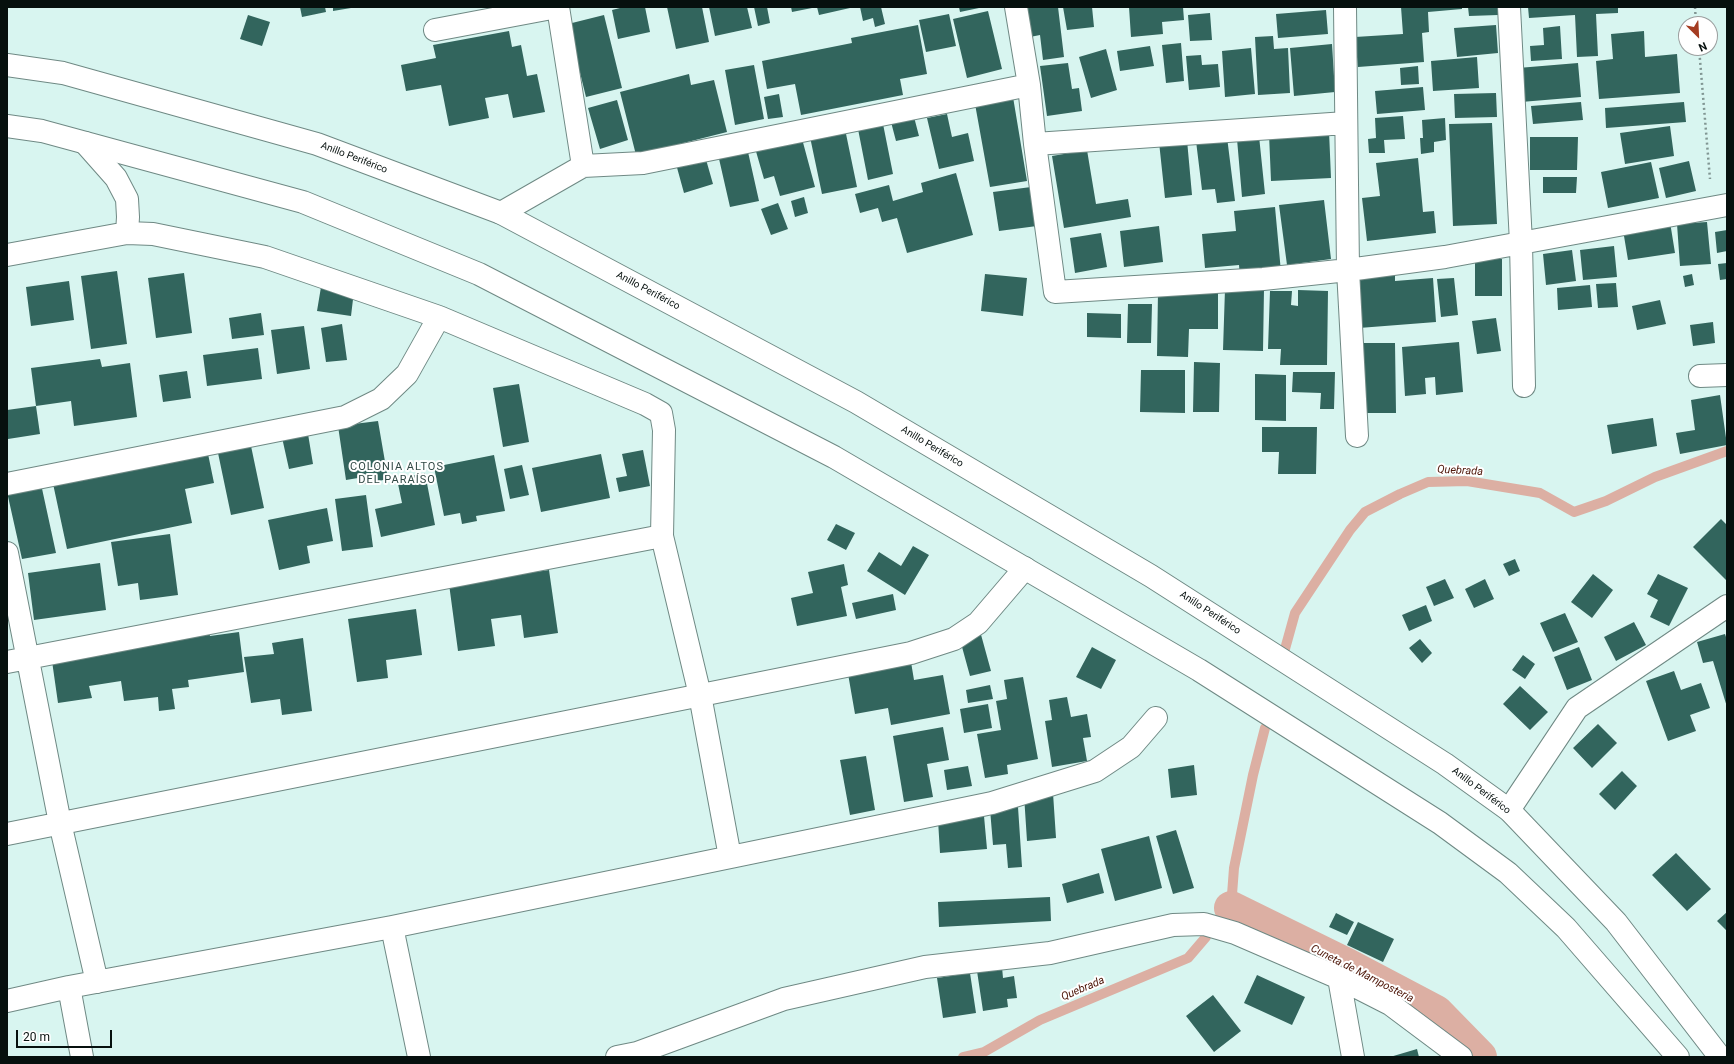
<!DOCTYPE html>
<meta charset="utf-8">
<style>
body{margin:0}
#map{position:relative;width:1734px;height:1064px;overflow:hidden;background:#d8f5f0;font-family:Roboto,sans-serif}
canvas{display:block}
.frame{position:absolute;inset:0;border:8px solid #06100e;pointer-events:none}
.north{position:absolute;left:1678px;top:16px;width:40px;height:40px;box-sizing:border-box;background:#fff;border:1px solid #9b9f9f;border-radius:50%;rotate:156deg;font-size:11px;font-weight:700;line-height:16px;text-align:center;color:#06100e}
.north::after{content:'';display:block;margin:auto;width:14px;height:18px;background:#a43c21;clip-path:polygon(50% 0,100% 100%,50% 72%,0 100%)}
.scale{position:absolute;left:16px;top:1030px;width:96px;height:18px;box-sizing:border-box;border:2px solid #06100e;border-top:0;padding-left:5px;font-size:12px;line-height:14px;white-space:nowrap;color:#06100e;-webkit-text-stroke:3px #fff;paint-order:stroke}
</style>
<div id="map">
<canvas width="1734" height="1064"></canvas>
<div class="frame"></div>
<div class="north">N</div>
<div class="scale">20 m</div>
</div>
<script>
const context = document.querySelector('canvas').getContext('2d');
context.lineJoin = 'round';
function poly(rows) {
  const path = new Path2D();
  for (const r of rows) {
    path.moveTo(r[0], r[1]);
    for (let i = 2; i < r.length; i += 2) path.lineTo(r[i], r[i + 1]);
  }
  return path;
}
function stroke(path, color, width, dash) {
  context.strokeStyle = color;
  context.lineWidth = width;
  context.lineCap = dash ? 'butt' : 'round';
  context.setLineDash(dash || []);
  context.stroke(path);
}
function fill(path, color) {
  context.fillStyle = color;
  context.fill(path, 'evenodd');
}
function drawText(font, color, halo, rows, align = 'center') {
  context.font = font + ' Roboto,sans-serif';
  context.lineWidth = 4;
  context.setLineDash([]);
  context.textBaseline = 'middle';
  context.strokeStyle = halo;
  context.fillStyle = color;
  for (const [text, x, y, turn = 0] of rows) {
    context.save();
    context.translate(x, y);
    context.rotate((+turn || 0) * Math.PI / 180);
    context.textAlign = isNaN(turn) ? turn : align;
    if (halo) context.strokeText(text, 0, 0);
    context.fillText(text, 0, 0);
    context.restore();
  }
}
const stream = poly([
 [1285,649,1295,613,1350,530,1365,512,1400,494,1428,482,1467,481,1540,493,1574,512,1606,501,1655,477,1727,451],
 [1222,918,1231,908,1234,868,1253,775,1265,728],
 [963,1057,984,1052,1040,1020,1188,958,1206,937]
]);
const canal = poly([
 [1231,908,1347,965,1436,1012,1480,1057]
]);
const building = poly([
 [300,7,325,7,326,12,302,17],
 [333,7,351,7,351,8,333,11],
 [624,7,645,7,650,32,618,39,612,10],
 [667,7,702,7,709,42,676,49],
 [709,7,747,7,752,28,715,36],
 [754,7,767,7,770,23,758,26],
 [791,7,812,7,812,8,792,12],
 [817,7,850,7,850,8,819,15],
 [860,7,881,7,885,24,875,27,873,18,863,21],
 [959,7,979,7,979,8,960,12],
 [1026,7,1058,7,1064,57,1043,60,1040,35,1030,37],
 [1063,7,1092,7,1094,27,1067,30],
 [1129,7,1183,7,1184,20,1162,22,1163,34,1131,37],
 [1401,7,1462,7,1462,9,1428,12,1429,32,1422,33,1424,62,1358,67,1355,37,1403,34],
 [1468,7,1498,7,1498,15,1469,16],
 [1528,7,1618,7,1618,13,1596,14,1598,56,1577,57,1575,15,1529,18],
 [1326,10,1328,34,1278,38,1276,14],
 [988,11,1002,69,967,78,953,19],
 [1210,13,1212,40,1190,41,1188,15],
 [949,14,956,46,926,52,919,20],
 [248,15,270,22,262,46,240,39],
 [604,15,622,88,586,97,568,24],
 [918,25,927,74,900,79,903,95,801,115,795,84,767,89,762,61,852,43,851,38],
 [1496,25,1498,53,1457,57,1454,28],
 [1560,26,1562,59,1531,61,1530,46,1544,45,1543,28],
 [509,31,512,47,521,45,527,76,537,74,545,112,513,118,508,94,485,98,489,118,449,126,441,85,406,91,401,65,436,58,433,45],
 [1644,31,1645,57,1677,54,1680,93,1599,99,1596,61,1613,59,1611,34],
 [1273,36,1274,49,1288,48,1290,93,1258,95,1255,37],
 [1181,43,1184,81,1166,83,1162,45],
 [1332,44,1335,92,1294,96,1290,48],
 [1150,46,1154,66,1120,71,1117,51],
 [1251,48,1255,94,1225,97,1222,51],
 [1106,49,1117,90,1091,98,1079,57],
 [1201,55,1202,65,1218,64,1220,87,1189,90,1186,56],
 [1477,57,1479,88,1433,91,1431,61],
 [1068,63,1072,89,1079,88,1082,111,1047,116,1040,66],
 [1578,63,1581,97,1521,102,1518,68],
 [754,65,764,119,735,125,725,70],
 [1418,66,1419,84,1401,85,1400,68],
 [689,74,691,85,714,80,727,132,636,155,620,92],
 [1423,87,1425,110,1377,114,1375,91],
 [1496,93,1497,117,1455,118,1454,94],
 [779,94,783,117,768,119,764,97],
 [1013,97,1027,181,990,187,975,104],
 [617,100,628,140,600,149,588,108],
 [1581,102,1583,120,1533,124,1531,106],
 [1684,102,1686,122,1606,128,1605,108],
 [947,114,952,137,968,133,974,161,939,169,927,118],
 [1403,116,1405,139,1384,140,1385,153,1369,153,1368,139,1376,138,1375,118],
 [914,117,919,136,896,141,891,122],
 [1445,118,1446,140,1434,142,1434,152,1421,154,1420,138,1423,138,1422,120],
 [882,119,893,174,868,180,857,124],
 [1492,123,1497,224,1453,226,1449,124],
 [1670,126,1674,156,1625,164,1620,133],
 [845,129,857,187,822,194,810,137],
 [1329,131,1331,178,1271,181,1269,134],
 [801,135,815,187,780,196,774,176,764,179,755,148],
 [1259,136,1265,194,1242,197,1237,139],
 [1227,137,1235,201,1217,203,1215,189,1202,190,1196,141],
 [1530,137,1578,137,1577,170,1530,170],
 [1187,140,1192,195,1165,198,1159,142],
 [746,143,759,201,730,207,717,150],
 [1087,150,1096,204,1128,199,1131,217,1064,228,1052,156],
 [705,156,713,184,684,193,676,164],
 [1418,158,1423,212,1434,211,1436,233,1367,241,1362,198,1380,196,1376,163],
 [1689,161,1696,191,1666,198,1659,168],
 [1651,162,1659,198,1608,208,1601,172],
 [956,173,973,235,907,253,897,218,882,222,878,208,860,213,855,194,889,185,893,201,923,192,921,183],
 [1543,177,1577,177,1576,193,1543,193],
 [1031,187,1037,226,999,231,993,192],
 [804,197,808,213,795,217,791,201],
 [1324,200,1331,259,1287,265,1279,205],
 [778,203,788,229,771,235,761,209],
 [1275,207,1281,272,1240,277,1239,265,1205,268,1202,234,1236,231,1234,211],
 [1670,222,1675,253,1628,260,1623,230],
 [1707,222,1711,264,1680,266,1677,224],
 [1159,226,1163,262,1124,267,1120,231],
 [1727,230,1727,251,1717,253,1715,232],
 [1101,233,1107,267,1075,273,1070,238],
 [1614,246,1617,277,1583,280,1580,250],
 [1572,250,1576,281,1546,285,1543,254],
 [1475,259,1502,259,1502,296,1475,296],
 [1727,263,1727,279,1720,280,1718,264],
 [117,271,127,344,91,349,81,276],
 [184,273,192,333,156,338,148,278],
 [985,274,1027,278,1023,316,981,311],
 [1395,274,1395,281,1433,278,1436,322,1359,328,1355,277],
 [1692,274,1694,285,1685,287,1683,276],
 [1454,278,1458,315,1441,317,1437,279],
 [69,281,74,320,31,326,26,287],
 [1616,283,1618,307,1598,308,1596,284],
 [1590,285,1592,307,1558,310,1557,288],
 [321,287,354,291,351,316,317,311],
 [1225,289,1264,289,1263,351,1223,350],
 [1298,290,1328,291,1327,365,1280,365,1281,349,1268,349,1270,291,1292,291,1291,305,1298,306],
 [1158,292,1218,293,1218,329,1189,329,1188,357,1157,356],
 [1660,300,1666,324,1637,330,1632,306],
 [1128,304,1152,304,1151,343,1127,343],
 [261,313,264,335,232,339,229,318],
 [1087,313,1121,314,1121,338,1087,337],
 [1496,318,1501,351,1477,354,1472,321],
 [1713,322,1715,343,1693,346,1690,325],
 [342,324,347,360,326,362,321,328],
 [304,326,310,369,277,374,271,330],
 [1459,342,1463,392,1436,395,1435,377,1425,378,1426,394,1405,396,1402,347],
 [1361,343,1395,343,1396,413,1362,413],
 [258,348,262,379,207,386,203,355],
 [100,359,102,367,130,363,137,417,74,426,71,401,36,406,31,368],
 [1194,362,1220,363,1219,412,1193,412],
 [1141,370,1185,370,1185,413,1140,412],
 [187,371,191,398,163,402,159,375],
 [1293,372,1335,372,1334,409,1320,409,1321,393,1292,392],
 [1255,374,1286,375,1286,421,1255,420],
 [519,384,529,442,503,447,493,388],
 [1720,395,1727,445,1680,454,1676,433,1695,430,1691,400],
 [36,406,40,434,8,439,7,410],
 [1653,418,1657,446,1612,454,1607,425],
 [378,421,388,479,359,485,358,478,346,480,338,426],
 [1262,427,1317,427,1316,474,1278,474,1279,452,1262,452],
 [307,428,313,464,289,469,281,433],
 [251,446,264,508,231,515,218,453],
 [207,449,214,483,185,489,192,523,67,549,52,479],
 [643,450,650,486,619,492,616,478,627,476,622,454],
 [601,454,610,498,541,512,532,468],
 [494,455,505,511,476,516,477,521,462,524,460,513,444,516,434,467],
 [522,465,529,495,510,499,504,469],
 [425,473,435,525,381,537,375,509,402,503,397,479],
 [41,484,56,553,22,559,7,492],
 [366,495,373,547,342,551,335,499],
 [327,508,333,541,307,546,310,563,279,570,268,520],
 [1721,519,1727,525,1727,581,1693,547],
 [836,524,855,533,846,550,827,540],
 [170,534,178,595,140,600,138,583,118,586,111,542],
 [913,546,929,555,905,595,867,571,879,552,901,566],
 [1515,559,1520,571,1509,576,1503,564],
 [100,563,106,610,34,620,28,573],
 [844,564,848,585,841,587,847,616,797,626,791,598,813,593,808,572],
 [549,570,558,633,524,638,521,615,491,619,495,646,458,651,449,584],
 [1593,574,1613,590,1592,618,1571,602],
 [1658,574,1688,588,1669,626,1650,617,1658,600,1647,594],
 [1445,579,1454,598,1434,606,1426,587],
 [1485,579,1494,599,1474,608,1465,589],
 [893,594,896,610,856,619,852,603],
 [1426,605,1432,621,1409,631,1402,615],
 [416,609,422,655,386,660,388,678,357,682,348,619],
 [1565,613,1578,642,1553,652,1540,623],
 [1634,622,1646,645,1616,661,1604,637],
 [980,631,991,671,970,676,959,636],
 [209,632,210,636,239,632,244,672,188,680,189,687,172,689,175,709,159,711,158,697,124,701,121,681,89,686,92,698,58,703,51,654],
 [1725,634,1727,640,1727,707,1713,661,1703,663,1697,642],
 [303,638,312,711,282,715,280,699,251,703,244,657,274,654,272,643],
 [1420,639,1432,653,1422,663,1409,648],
 [1092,647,1116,660,1101,689,1076,677],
 [1579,647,1592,680,1567,690,1554,657],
 [1523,655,1535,664,1525,679,1512,670],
 [911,662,914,680,943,675,950,714,891,725,888,708,855,714,847,668],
 [1674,671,1681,690,1701,683,1710,708,1690,715,1696,731,1668,741,1646,681],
 [1023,677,1038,759,1007,765,1008,774,985,778,977,734,1001,730,996,701,1007,699,1004,680],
 [990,685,993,699,968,703,966,690],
 [1520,686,1548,712,1530,730,1503,704],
 [1067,697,1071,717,1087,714,1091,737,1083,738,1087,761,1052,767,1045,721,1052,720,1049,700],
 [988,704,992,728,964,733,960,709],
 [1598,724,1617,743,1592,768,1573,748],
 [943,727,949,760,927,764,933,797,904,802,893,736],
 [866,756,875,810,850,815,840,760],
 [1194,765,1197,795,1171,798,1168,769],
 [968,766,972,786,947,790,944,770],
 [1622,771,1637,786,1615,810,1599,794],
 [1053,793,1056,838,1027,841,1024,795],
 [1018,807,1022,867,1008,868,1006,844,993,845,990,809],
 [984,816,987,849,940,853,938,820],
 [1176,830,1194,888,1173,894,1156,836],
 [1149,836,1162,888,1115,901,1101,849],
 [1676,853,1711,889,1687,911,1652,875],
 [1099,873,1104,893,1067,903,1062,884],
 [1050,897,1051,921,939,927,938,902],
 [1727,912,1727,931,1717,921],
 [1336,913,1354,922,1347,935,1329,927],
 [1358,922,1394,939,1383,962,1347,945],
 [1002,967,1003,978,1014,976,1017,998,1007,999,1008,1007,983,1011,977,971],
 [970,973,976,1013,943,1018,937,978],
 [1257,975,1305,997,1292,1025,1244,1003],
 [1213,995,1241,1031,1214,1052,1186,1016],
 [1417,1049,1419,1057,1390,1057]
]);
const path = poly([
 [1695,7,1696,24],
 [1699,48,1710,179]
]);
const minor = poly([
 [558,7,583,166],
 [1016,7,1029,85,1035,144,1055,292,1263,279,1348,270,1445,257,1727,205],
 [1345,7,1348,270,1357,436],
 [1509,7,1521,243,1524,386],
 [435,30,557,7],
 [85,143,116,178,127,199,128,217,127,233],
 [1035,144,1346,123],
 [501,213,583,166,643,163,1029,85],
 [7,255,127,233,153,234,265,257,439,317,645,404,661,413,664,430,662,536,700,695,730,857],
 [1700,376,1727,375],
 [7,484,345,417,381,399,407,374,439,317],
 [7,553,60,823,97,982],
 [7,662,662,536],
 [1509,810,1577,708,1727,606],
 [7,834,911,653,954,639,978,623,1025,568],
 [392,927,419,1057],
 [1339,978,1353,1057],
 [69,987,82,1057],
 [7,1001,69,987,392,927,992,803,1095,771,1131,747,1156,718],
 [617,1057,637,1053,784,999,925,967,1050,953,1173,925,1204,924,1235,933,1339,978,1390,1004,1461,1057]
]);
const highway = poly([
 [7,65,63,73,317,144,501,213,856,402,1151,576,1445,764,1509,810,1616,922,1720,1057],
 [7,126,42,131,303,202,479,274,834,457,1199,670,1440,823,1508,873,1566,928,1678,1057]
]);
const streetNames = [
 ["Anillo Periférico",354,158,21],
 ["Anillo Periférico",648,291,28],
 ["Anillo Periférico",932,447,31],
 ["Anillo Periférico",1210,613,33],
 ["Anillo Periférico",1481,791,37]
];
const neighbourhoodNames = [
 ["COLONIA ALTOS",397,467],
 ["DEL PARAÍSO",397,480]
];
const waterNames = [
 ["Quebrada",1460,471,3],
 ["Cuneta de Mamposteria",1362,974,27],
 ["Quebrada",1083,989,-23]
];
stroke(stream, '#dcafa3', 10);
stroke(canal, '#dcafa3', 34);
fill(building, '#32655d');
stroke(minor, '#6f8984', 24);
stroke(highway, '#6f8984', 24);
stroke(path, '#819693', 2.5, [2, 3]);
stroke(minor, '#fff', 22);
stroke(highway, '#fff', 22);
drawText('10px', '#06100e', '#fff', streetNames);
context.letterSpacing = '1px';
drawText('11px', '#314945', '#fff', neighbourhoodNames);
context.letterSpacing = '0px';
drawText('italic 11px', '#4d1608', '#fff', waterNames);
</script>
